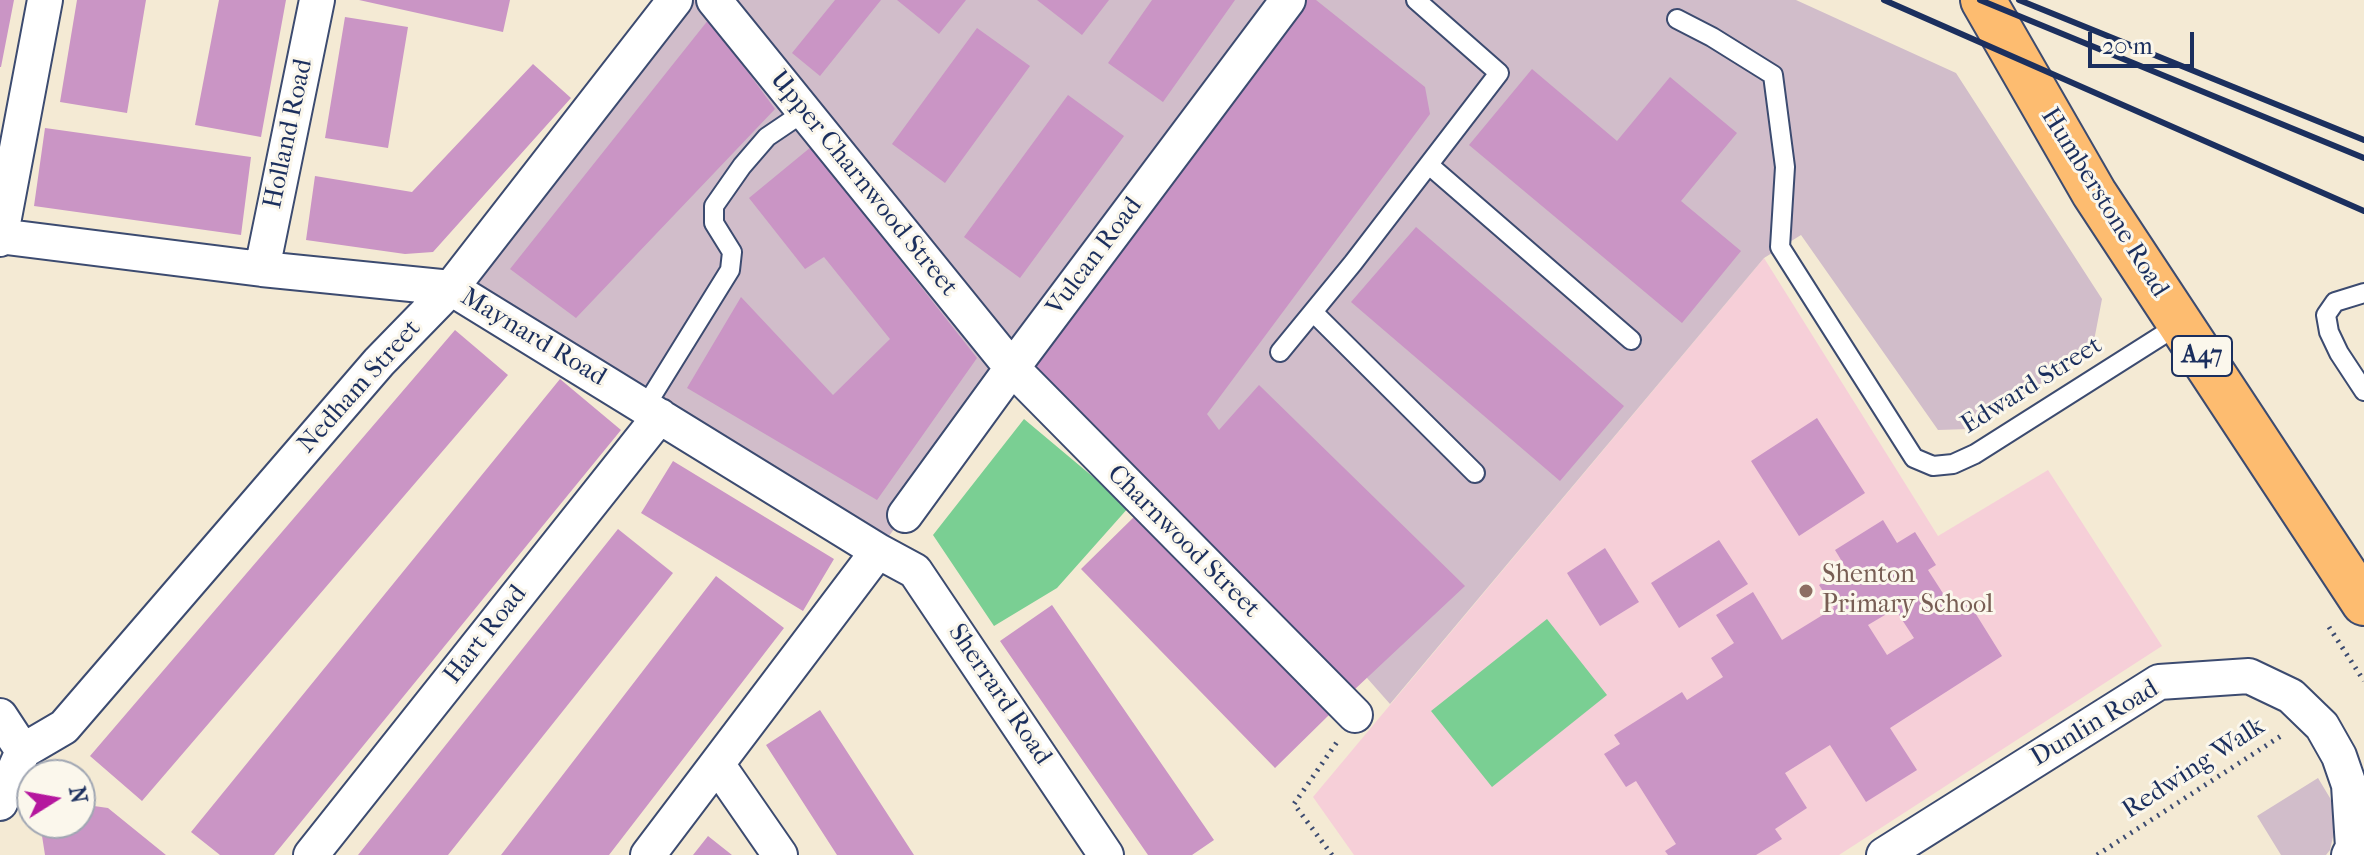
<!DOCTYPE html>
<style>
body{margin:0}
#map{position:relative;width:2364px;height:855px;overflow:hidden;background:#f4ead4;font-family:"IM FELL French Canon",serif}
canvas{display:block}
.north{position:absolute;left:16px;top:759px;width:80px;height:80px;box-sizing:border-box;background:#fbf7ec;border:2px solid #a1a7b3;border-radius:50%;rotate:79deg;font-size:22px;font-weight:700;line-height:32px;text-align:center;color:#1b2f5e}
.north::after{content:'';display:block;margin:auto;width:28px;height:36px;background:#b5179e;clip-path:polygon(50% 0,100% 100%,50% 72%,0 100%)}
.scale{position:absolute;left:2088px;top:32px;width:106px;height:36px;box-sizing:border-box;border:4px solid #1b2f5e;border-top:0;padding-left:10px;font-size:24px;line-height:28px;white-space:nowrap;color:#1b2f5e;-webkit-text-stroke:6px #fbf7ec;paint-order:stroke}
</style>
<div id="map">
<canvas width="2364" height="855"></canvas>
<div class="north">N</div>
<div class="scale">20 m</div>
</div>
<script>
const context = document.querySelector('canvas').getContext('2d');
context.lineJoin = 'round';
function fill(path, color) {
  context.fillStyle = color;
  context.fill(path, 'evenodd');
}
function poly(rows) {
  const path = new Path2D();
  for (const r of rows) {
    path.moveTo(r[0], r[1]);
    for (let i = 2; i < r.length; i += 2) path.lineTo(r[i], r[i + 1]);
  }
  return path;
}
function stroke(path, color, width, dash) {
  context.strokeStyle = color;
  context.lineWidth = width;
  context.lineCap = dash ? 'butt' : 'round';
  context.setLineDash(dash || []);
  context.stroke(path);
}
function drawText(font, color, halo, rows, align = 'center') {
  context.font = font + ' "IM FELL French Canon",serif';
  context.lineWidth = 6;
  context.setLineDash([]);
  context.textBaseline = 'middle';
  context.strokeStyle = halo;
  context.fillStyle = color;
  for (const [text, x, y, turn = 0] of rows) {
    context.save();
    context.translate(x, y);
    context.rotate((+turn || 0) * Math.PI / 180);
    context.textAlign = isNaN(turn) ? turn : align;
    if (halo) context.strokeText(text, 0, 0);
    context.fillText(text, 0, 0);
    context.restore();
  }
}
const built = poly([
 [1764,258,1938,536,2048,470,2162,646,1839,855,1354,855,1313,797]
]);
const industrial = poly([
 [675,0,1288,0,1012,368,878,551,451,288],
 [1310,0,1796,0,1956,73,2102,299,2092,351,1969,429,1938,430,1801,235,1764,258,1390,704,1085,359],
 [2318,778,2330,798,2335,812,2336,824,2330,850,2326,855,2281,855,2257,816]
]);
const green = poly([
 [1024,419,1129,507,1057,588,994,626,933,535],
 [1547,619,1607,695,1492,787,1431,711]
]);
const building = poly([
 [0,0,14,0,1,67,0,67],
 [77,0,146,0,127,113,60,102],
 [219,0,286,0,261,137,195,125],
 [359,0,510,0,503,32],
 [835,0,881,0,820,76,792,53],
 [897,0,966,0,939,34],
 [1037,0,1109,0,1082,35],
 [1152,0,1235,0,1163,102,1108,63],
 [1305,0,1316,0,1425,87,1430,114,1207,414,1219,430,1259,385,1465,586,1354,690,1033,368],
 [345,17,408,27,388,148,325,138],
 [709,19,775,109,576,318,510,269],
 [977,28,1030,66,945,183,892,144],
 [533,64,571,98,433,252,405,254,306,240,315,176,412,192],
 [1532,69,1617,141,1670,77,1737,133,1681,201,1741,251,1682,323,1469,145],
 [1068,95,1124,136,1020,278,964,237],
 [45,128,251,157,241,235,34,206],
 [811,147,977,358,877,500,687,388,741,297,833,395,890,339,824,257,805,269,749,198],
 [1416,227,1624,406,1560,481,1351,302],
 [455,330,508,375,142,801,90,756],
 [560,379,621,430,274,855,220,855,191,832],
 [1817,418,1865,493,1799,536,1751,461],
 [673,461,834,559,803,611,641,513],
 [1136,515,1329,715,1275,768,1081,569],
 [1883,520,1897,543,1915,532,1936,565,1928,570,1955,612,1969,603,2002,656,1890,728,1917,770,1866,802,1830,745,1785,773,1807,808,1775,829,1782,839,1756,855,1668,855,1665,851,1676,844,1636,781,1626,787,1604,754,1620,744,1614,735,1682,692,1687,700,1723,677,1711,658,1734,643,1716,615,1753,592,1782,640,1834,608,1819,585,1846,568,1835,550],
 [1895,609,1914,638,1887,655,1868,625],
 [618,529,673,573,448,855,358,855],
 [1719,540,1748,584,1679,628,1651,583],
 [1605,548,1639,602,1600,626,1567,573],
 [716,576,784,628,609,855,501,855],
 [1052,605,1214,840,1192,855,1148,855,1000,641],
 [820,710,914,855,837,855,766,745],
 [80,804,108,808,166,855,45,855,40,823,80,823],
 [708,836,732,855,693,855]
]);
const path = poly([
 [2329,627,2364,681],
 [1332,855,1294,804,1337,742],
 [2097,855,2284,734]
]);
const lane = poly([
 [1677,19,1712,37,1773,75,1785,167,1780,247,1914,458,1933,466,1953,464,1975,454,2180,324],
 [1429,165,1631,340],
 [2364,293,2335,302,2326,315,2329,332,2339,353,2364,391],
 [1313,312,1475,473],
 [1280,352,1353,263,1499,73,1416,0],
 [645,407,730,270,732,252,714,223,714,206,742,166,767,137,804,112]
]);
const street = poly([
 [714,0,1012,368,1355,715],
 [0,236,262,269,451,288,878,551,915,571,1106,855],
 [0,239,45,0],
 [262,269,317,0],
 [905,515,1012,368,1288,0],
 [0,716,23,751],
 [23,751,64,727,379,362,451,288,675,0],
 [717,764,780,855],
 [0,803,23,751],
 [311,855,660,416],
 [648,855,878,551],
 [1884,855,2159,682,2249,676,2291,696,2322,726,2339,756,2349,785,2353,847,2349,855]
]);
const primary = poly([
 [1983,0,2094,193,2364,603]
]);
const rail = poly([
 [1884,0,2364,211],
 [1980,0,2364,158],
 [2019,0,2364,140]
]);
const markers = [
 [1806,591,8,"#8d6e63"]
];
const shields = [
 [2202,356,60]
];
const shieldNames = [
 ["A47",2202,356]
];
const streetNames = [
 ["Holland Road",289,134,-78],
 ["Upper Charnwood Street",863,184,51],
 ["Humberstone Road",2104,203,58],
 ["Vulcan Road",1095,257,-53],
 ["Maynard Road",533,338,31],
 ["Edward Street",2032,386,-32],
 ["Nedham Street",360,387,-48],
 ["Charnwood Street",1183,542,45],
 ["Hart Road",486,635,-52],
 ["Sherrard Road",999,695,56],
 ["Dunlin Road",2095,724,-31],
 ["Redwing Walk",2194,769,-33]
];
const educationNames = [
 ["Shenton",1822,576],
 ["Primary School",1822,606]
];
fill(built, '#f6cfd8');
fill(industrial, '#d1bdca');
fill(green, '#7acf93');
fill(building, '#ca95c5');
stroke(lane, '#3c4b70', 22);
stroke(street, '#3c4b70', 38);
stroke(primary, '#3c4b70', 48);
stroke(path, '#3c4b70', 5, [2, 6]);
stroke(lane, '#fff', 18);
stroke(street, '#fff', 34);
stroke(primary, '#fdbc70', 44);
stroke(rail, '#1b2f5e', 6);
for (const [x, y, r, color] of markers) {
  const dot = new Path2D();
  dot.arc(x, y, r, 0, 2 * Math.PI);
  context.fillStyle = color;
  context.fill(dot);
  stroke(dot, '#fbf7ec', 3);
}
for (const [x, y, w] of shields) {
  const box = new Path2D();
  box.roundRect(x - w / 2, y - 20, w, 40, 6);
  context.fillStyle = '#fbf7ec';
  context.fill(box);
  stroke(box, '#1b2f5e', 2);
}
drawText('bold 24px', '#1b2f5e', null, shieldNames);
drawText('26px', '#1b2f5e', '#fbf7ec', streetNames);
drawText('26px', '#785e54', '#fbf7ec', educationNames, 'left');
</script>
